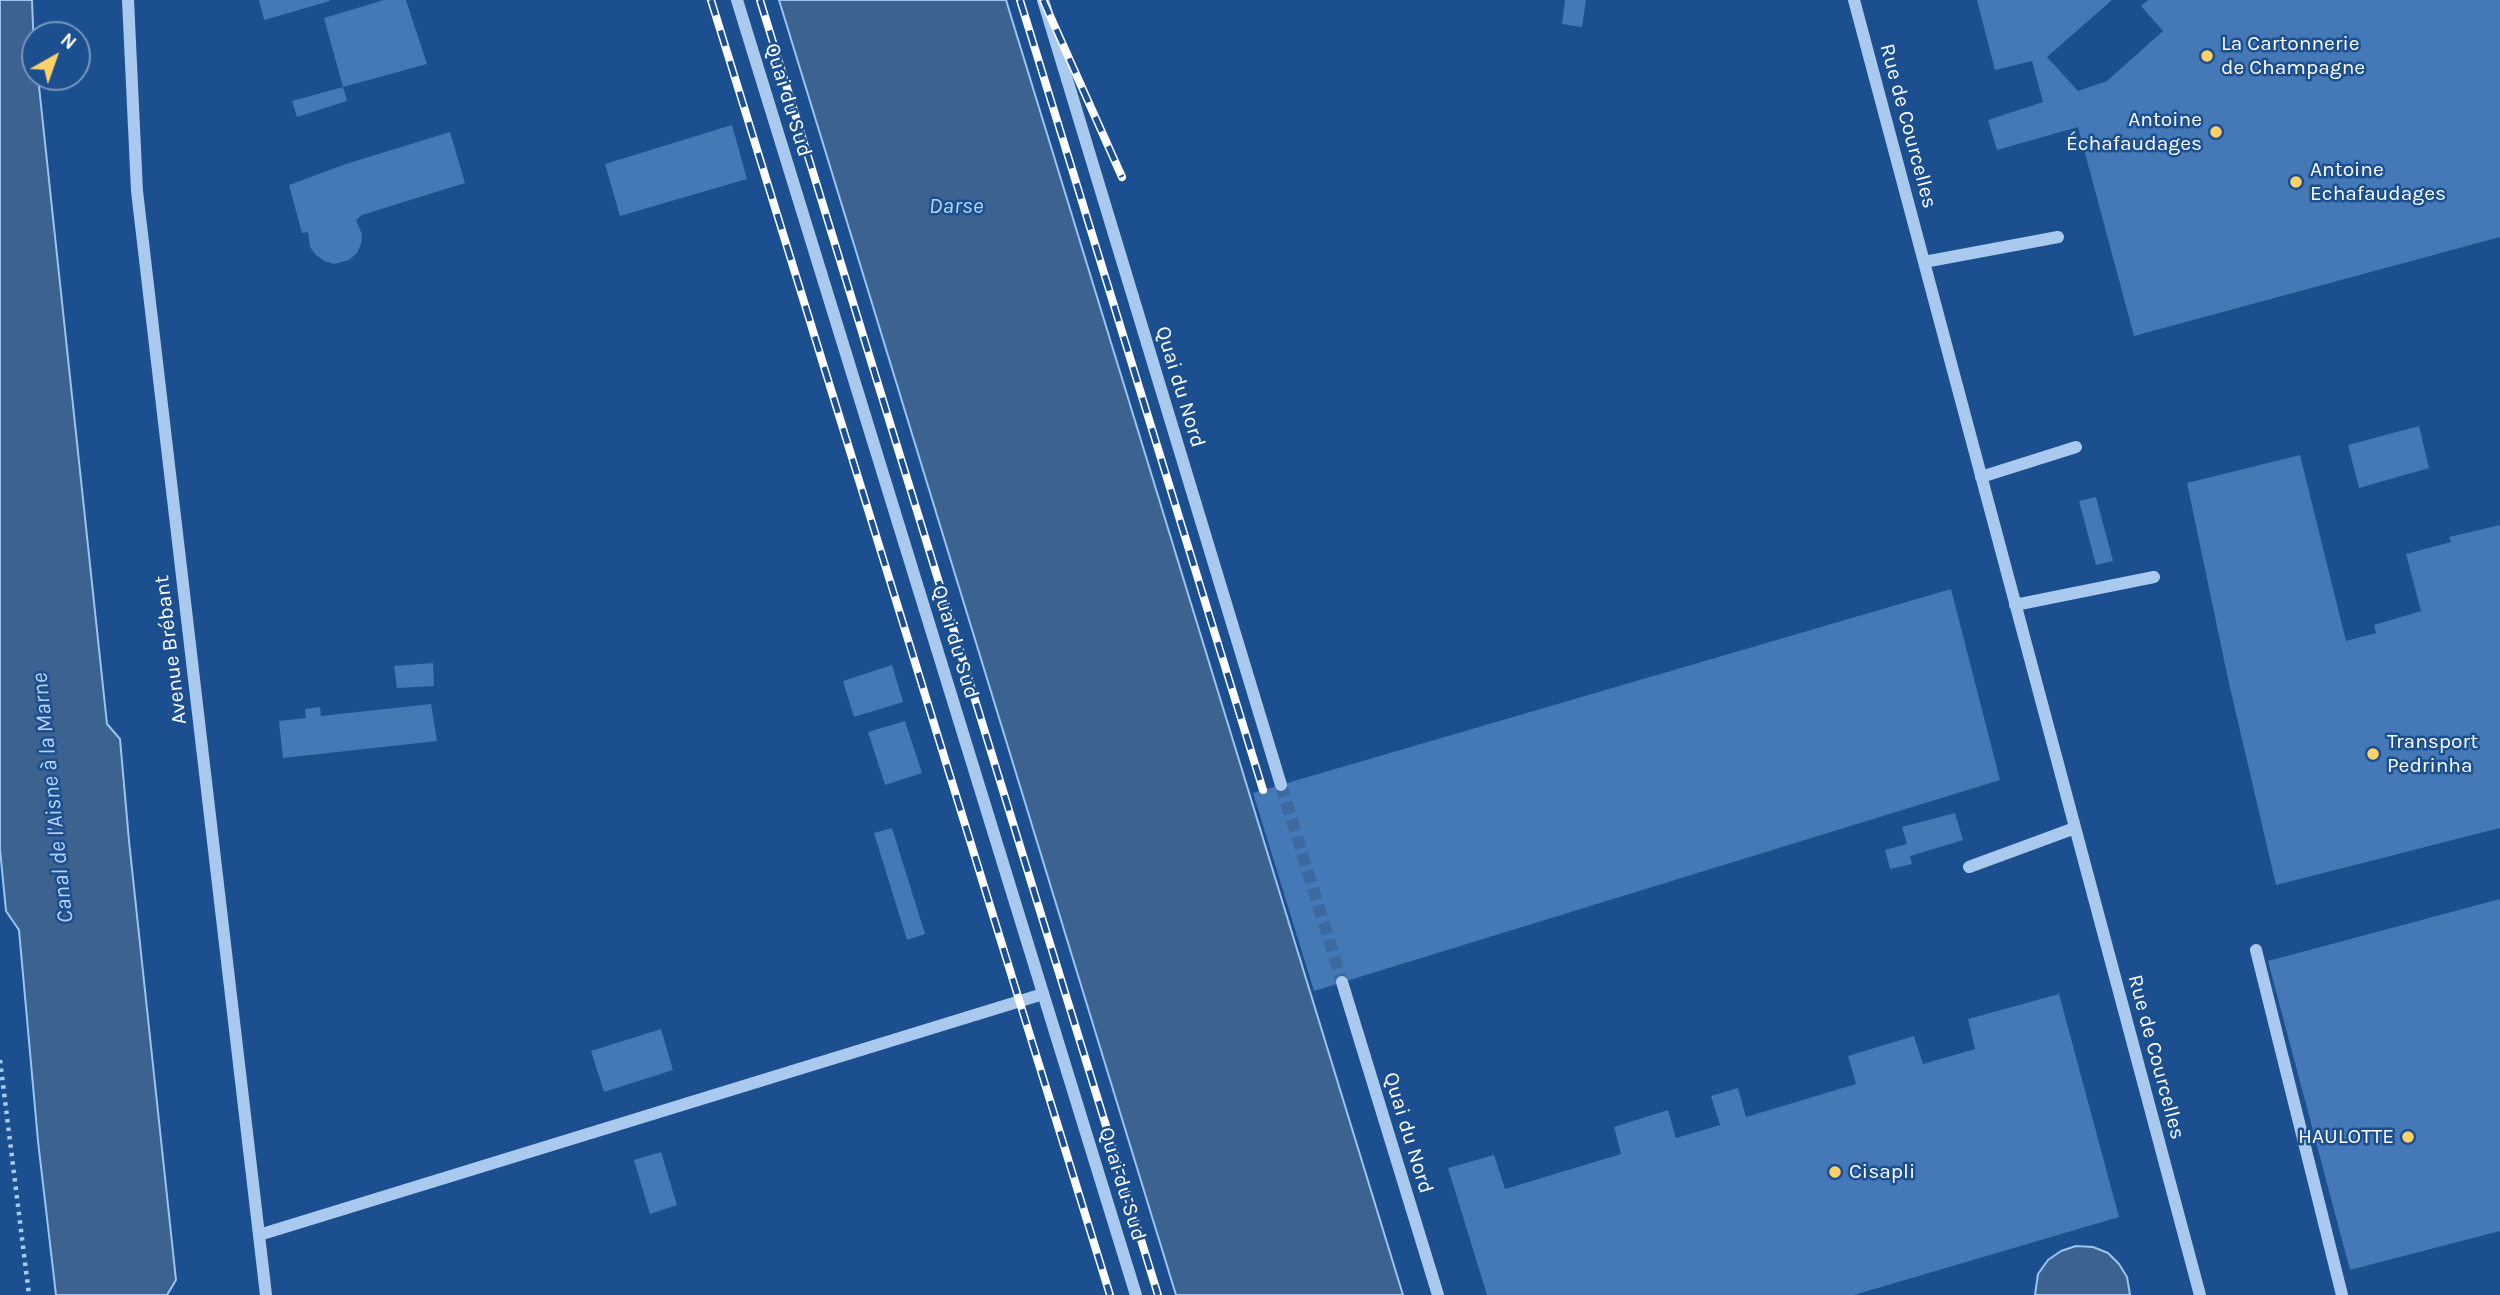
<!DOCTYPE html>
<meta charset="utf-8">
<style>
body{margin:0}
#map{position:relative;width:2500px;height:1295px;overflow:hidden;background:#1b4f8f;font-family:Karla,sans-serif}
canvas{display:block}
.north{position:absolute;left:21px;top:21px;width:70px;height:70px;box-sizing:border-box;background:#1b4f8f;border:2px solid #7695bc;border-radius:50%;rotate:40deg;font-size:19px;font-weight:700;line-height:28px;text-align:center;color:#fff}
.north::after{content:'';display:block;margin:auto;width:24px;height:32px;background:#ffd166;clip-path:polygon(50% 0,100% 100%,50% 72%,0 100%)}
</style>
<div id="map">
<canvas width="2500" height="1295"></canvas>
<div class="north">N</div>
</div>
<script>
const context = document.querySelector('canvas').getContext('2d');
context.lineJoin = 'round';
function fill(path, color) {
  context.fillStyle = color;
  context.fill(path, 'evenodd');
}
function poly(rows) {
  const path = new Path2D();
  for (const r of rows) {
    path.moveTo(r[0], r[1]);
    for (let i = 2; i < r.length; i += 2) path.lineTo(r[i], r[i + 1]);
  }
  return path;
}
function stroke(path, color, width, dash) {
  context.strokeStyle = color;
  context.lineWidth = width;
  context.lineCap = dash ? 'butt' : 'round';
  context.setLineDash(dash || []);
  context.stroke(path);
}
function drawText(font, color, halo, rows, align = 'center') {
  context.font = font + ' Karla,sans-serif';
  context.lineWidth = 5;
  context.setLineDash([]);
  context.textBaseline = 'middle';
  context.strokeStyle = halo;
  context.fillStyle = color;
  for (const [text, x, y, turn = 0] of rows) {
    context.save();
    context.translate(x, y);
    context.rotate((+turn || 0) * Math.PI / 180);
    context.textAlign = isNaN(turn) ? turn : align;
    if (halo) context.strokeText(text, 0, 0);
    context.fillText(text, 0, 0);
    context.restore();
  }
}
const water = poly([
 [0,0,32,0,35,77,38,77,107,724,120,739,129,841,176,1280,167,1295,56,1295,38,1141,19,930,6,911,0,849,0,0],
 [779,0,1006,0,1403,1295,1176,1295,779,0],
 [2076,1246,2093,1247,2108,1253,2119,1264,2127,1277,2130,1295,2035,1295,2038,1274,2048,1260,2061,1251,2076,1246]
]);
const building = poly([
 [259,0,330,0,330,1,264,20],
 [384,0,406,0,427,64,343,87,324,18],
 [1565,0,1586,0,1582,27,1562,24],
 [1977,0,2112,0,2047,57,2078,91,2107,81,2163,31,2141,6,2148,0,2500,0,2500,237,2134,336,2078,127,1997,150,1988,120,2043,102,2032,61,1995,70],
 [343,87,347,101,297,117,292,101],
 [732,125,747,179,620,216,605,164],
 [450,132,465,183,362,215,356,220,362,234,361,244,357,253,349,260,334,264,324,261,316,255,310,247,308,232,302,233,289,185,346,164],
 [2419,426,2429,468,2359,488,2348,445],
 [2300,455,2346,641,2376,633,2374,625,2421,611,2406,554,2451,542,2449,537,2500,525,2500,828,2276,885,2228,679,2187,483],
 [2096,497,2113,561,2096,565,2079,501],
 [1951,589,2000,780,1314,991,1253,793],
 [433,663,434,686,397,688,394,666],
 [892,665,903,702,854,717,843,681],
 [431,704,437,741,283,758,279,721,306,718,305,709,320,707,321,716],
 [905,721,922,773,885,785,868,732],
 [1955,813,1963,840,1910,856,1912,864,1890,869,1885,850,1907,844,1902,827],
 [892,828,925,934,907,940,874,833],
 [2500,899,2500,1231,2350,1270,2268,961],
 [2059,994,2119,1217,1854,1295,1487,1295,1448,1168,1494,1155,1505,1189,1621,1154,1614,1127,1668,1110,1676,1138,1720,1125,1711,1096,1738,1088,1746,1117,1856,1084,1848,1056,1914,1036,1923,1064,1975,1049,1968,1019],
 [661,1029,673,1070,604,1092,591,1051],
 [661,1152,677,1205,650,1214,634,1160]
]);
const minorTunnel = poly([
 [1281,785,1342,982]
]);
const path = poly([
 [0,1060,29,1295]
]);
const minor = poly([
 [128,0,137,191,266,1295],
 [737,0,1136,1295],
 [1043,0,1281,785],
 [1854,0,2200,1295],
 [1924,262,2058,237],
 [1981,477,2076,447],
 [2015,605,2154,577],
 [1969,867,2075,828],
 [2256,950,2342,1295],
 [1342,982,1438,1295],
 [259,1235,1043,994]
]);
const rail = poly([
 [711,0,1110,1295],
 [760,0,1158,1295],
 [1020,0,1263,790],
 [1043,0,1122,177]
]);
const markers = [
 [2207,56,7,"#ffd166"],
 [2216,132,7,"#ffd166"],
 [2296,182,7,"#ffd166"],
 [2373,754,7,"#ffd166"],
 [2408,1137,7,"#ffd166"],
 [1835,1172,7,"#ffd166"]
];
const poiNames = [
 ["La Cartonnerie",2221,44],
 ["de Champagne",2221,68],
 ["Antoine",2202,120,"right"],
 ["Échafaudages",2202,144,"right"],
 ["Antoine",2310,170],
 ["Echafaudages",2310,194],
 ["Transport",2387,742],
 ["Pedrinha",2387,766],
 ["HAULOTTE",2394,1137,"right"],
 ["Cisapli",1849,1172]
];
const streetNames = [
 ["Quai du Sud",788,100,73],
 ["Rue de Courcelles",1908,126,75],
 ["Quai du Nord",1180,387,73],
 ["Quai du Sud",955,642,73],
 ["Avenue Brébant",171,650,-97],
 ["Rue de Courcelles",2156,1057,75],
 ["Quai du Nord",1408,1133,73],
 ["Quai du Sud",1122,1184,73]
];
const waterNames = [
 ["Darse",956,206],
 ["Canal de l'Aisne à la Marne",53,798,-96]
];
fill(water, '#3c6290');
stroke(water, '#9cc4f0', 2);
fill(building, '#4478b7');
stroke(minorTunnel, '#3d69a0', 12, [12, 6]);
stroke(path, '#a9c9ee', 4.5, [3.5, 5]);
stroke(minor, '#a9c9ee', 12);
stroke(rail, '#fff', 8);
stroke(rail, '#1b4f8f', 5, [16]);
for (const [x, y, r, color] of markers) {
  const dot = new Path2D();
  dot.arc(x, y, r, 0, 2 * Math.PI);
  context.fillStyle = color;
  context.fill(dot);
  stroke(dot, '#1b4f8f', 2.5);
}
drawText('21px', '#fff', '#1b4f8f', poiNames, 'left');
drawText('21px', '#fff', '#1b4f8f', streetNames);
drawText('italic 23px', '#b5d3f5', '#1b4f8f', waterNames);
</script>
